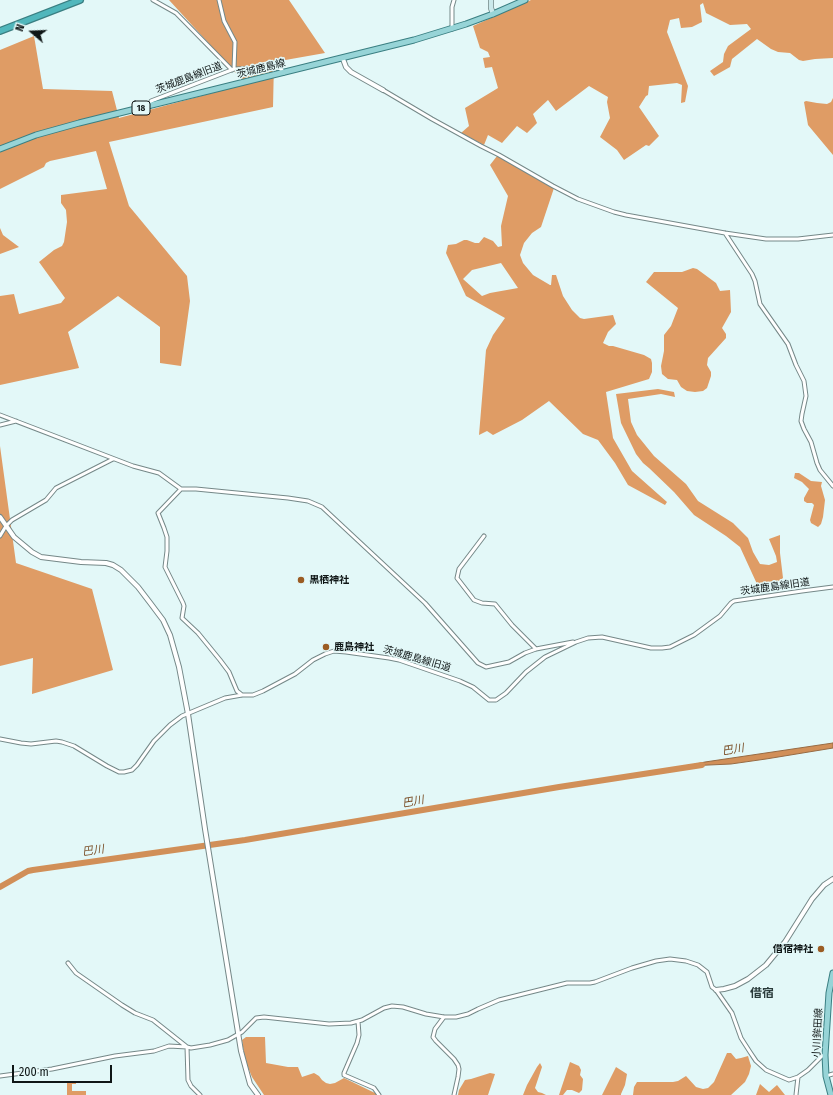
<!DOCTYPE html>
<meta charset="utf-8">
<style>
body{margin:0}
#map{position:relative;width:833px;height:1095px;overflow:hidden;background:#e3f8f8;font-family:"Fira Sans Condensed",sans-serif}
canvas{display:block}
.north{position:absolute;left:12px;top:12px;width:40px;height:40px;-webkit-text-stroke:3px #e3f8f8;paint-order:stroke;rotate:289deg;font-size:11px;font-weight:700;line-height:16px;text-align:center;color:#0f1616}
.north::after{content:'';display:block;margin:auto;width:14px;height:18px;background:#0f1616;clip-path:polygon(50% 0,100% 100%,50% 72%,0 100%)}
.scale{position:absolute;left:12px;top:1065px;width:100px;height:18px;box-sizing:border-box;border:2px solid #0f1616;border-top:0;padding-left:5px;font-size:12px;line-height:14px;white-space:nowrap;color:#0f1616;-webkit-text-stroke:3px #e3f8f8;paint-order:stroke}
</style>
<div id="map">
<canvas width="833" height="1095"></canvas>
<div class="north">N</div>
<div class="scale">200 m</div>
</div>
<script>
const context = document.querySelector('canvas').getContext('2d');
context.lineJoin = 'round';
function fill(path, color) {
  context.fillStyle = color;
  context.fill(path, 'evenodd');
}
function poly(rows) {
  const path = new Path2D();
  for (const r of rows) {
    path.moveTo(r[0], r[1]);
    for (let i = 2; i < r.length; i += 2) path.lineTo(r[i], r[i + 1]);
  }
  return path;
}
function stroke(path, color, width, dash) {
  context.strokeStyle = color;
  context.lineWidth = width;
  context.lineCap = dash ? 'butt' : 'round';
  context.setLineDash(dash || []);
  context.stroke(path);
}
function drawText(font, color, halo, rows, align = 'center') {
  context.font = font + ' "Fira Sans Condensed","Noto Sans JP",sans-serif';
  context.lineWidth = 3;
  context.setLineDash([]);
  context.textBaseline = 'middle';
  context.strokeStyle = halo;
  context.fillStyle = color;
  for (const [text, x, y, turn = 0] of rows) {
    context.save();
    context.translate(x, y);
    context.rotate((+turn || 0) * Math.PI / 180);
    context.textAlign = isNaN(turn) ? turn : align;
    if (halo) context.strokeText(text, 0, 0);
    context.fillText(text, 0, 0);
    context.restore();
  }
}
const forest = poly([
 [169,0,289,0,325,53,274,62,273,107,109,142,129,206,187,276,190,301,181,366,160,363,160,327,118,296,68,332,79,368,0,385,0,296,14,294,19,314,61,303,65,298,39,262,54,250,62,246,64,242,67,222,66,210,61,203,61,195,107,189,96,151,50,161,46,163,44,167,0,189,0,50,34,36,43,89,112,91,119,118,246,84],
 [531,0,833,0,833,58,815,59,803,61,799,60,790,53,778,52,771,49,757,39,732,59,730,67,714,76,710,71,723,62,724,54,728,46,751,29,747,24,730,25,706,13,703,3,700,5,702,22,692,27,681,28,679,18,670,20,667,32,688,86,685,102,681,103,682,85,677,83,649,86,648,95,646,96,639,107,659,136,649,146,646,145,624,160,617,150,600,137,610,118,607,102,608,97,589,86,556,111,548,100,533,114,537,123,527,133,517,126,502,143,488,135,484,145,461,133,469,126,465,108,498,88,492,67,485,68,483,58,490,57,488,52,480,48,473,26],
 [833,98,833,155,808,125,804,102,806,101,817,103,827,104,831,102],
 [497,156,554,188,541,227,532,233,524,243,520,255,523,263,533,275,550,285,551,285,552,275,556,275,563,296,572,310,580,318,584,319,613,315,616,324,608,332,603,343,609,346,613,346,644,355,651,359,652,363,652,372,649,379,606,392,613,438,632,471,667,502,665,505,628,485,615,463,598,440,583,434,549,401,522,420,493,435,487,431,479,435,486,350,493,335,505,318,466,296,446,253,448,245,456,244,464,240,467,240,475,243,479,243,484,237,493,241,498,247,502,246,501,226,508,196,490,165],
 [501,263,518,288,490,293,482,296,463,279,472,270],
 [0,228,3,235,19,247,0,254],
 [693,268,697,269,716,283,720,291,730,290,731,312,722,328,726,334,726,338,708,358,707,365,711,372,711,376,707,388,703,391,695,392,687,391,681,387,677,380,668,379,662,374,661,366,664,351,664,335,671,326,678,308,646,282,654,272,682,272],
 [658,389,674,392,675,397,661,394,628,399,631,422,637,435,654,456,686,484,698,501,733,523,748,538,753,552,760,564,769,565,777,562,776,556,769,539,780,535,780,553,783,578,773,585,765,586,757,584,740,547,726,536,694,515,674,492,649,468,643,463,636,454,621,423,616,394],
 [0,446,16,563,92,589,113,670,32,694,33,658,0,666],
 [795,473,799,473,811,481,822,482,821,486,825,500,823,517,821,524,818,527,811,523,810,520,814,505,812,503,807,503,804,501,804,498,809,489,802,482,794,478],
 [246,1037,265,1037,266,1063,288,1067,298,1067,302,1077,314,1073,319,1076,322,1080,326,1083,330,1084,335,1083,344,1078,375,1093,377,1095,264,1095,252,1077,245,1060,242,1040],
 [727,1053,731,1053,736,1059,741,1058,748,1056,751,1066,749,1074,745,1082,731,1095,633,1095,634,1087,637,1082,673,1082,678,1081,686,1076,696,1087,703,1089,708,1088,714,1082],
 [570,1062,579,1066,581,1070,580,1075,583,1079,582,1090,579,1093,572,1090,567,1090,563,1095,559,1095],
 [540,1063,542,1067,535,1088,538,1092,542,1093,546,1095,523,1095,527,1085,537,1067],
 [616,1067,627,1074,625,1085,621,1094,621,1095,602,1095],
 [490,1073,495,1074,488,1095,458,1095,459,1090,465,1080,471,1079],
 [76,1081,76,1084,72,1084,72,1091,86,1091,86,1095,67,1095,67,1083],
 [760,1084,769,1092,777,1085,785,1095,756,1095]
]);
const water = poly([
 [833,743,833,748,766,759,731,764,687,766,705,762,833,743]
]);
const river = poly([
 [0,887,28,871,33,870,245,840,559,787,702,765]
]);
const minor = poly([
 [153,0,176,13,232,70],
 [219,0,224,21,235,42,234,69],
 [452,29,452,7,454,0],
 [383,90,432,119,481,146,499,155,553,186,578,199,614,212,626,215,725,233,766,239,798,239,833,235],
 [150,106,151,101,234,69,278,68,282,70,284,73],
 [725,233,752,274,755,281,760,304,788,344,796,365,804,381,806,396,802,414,801,421,804,429,811,442,817,463,820,470,833,486],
 [0,415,133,466,159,473,181,489,196,489,288,498,308,501,322,507,425,603,478,663,486,667,509,662,525,653,536,649,573,642],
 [0,425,16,421],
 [181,489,158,513,164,528,167,537,167,551,165,567,183,603,184,606,182,618,198,633,220,660,229,672,237,691,242,695],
 [0,536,6,526,12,520,46,500,56,488,113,459],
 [484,536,459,569,457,578,474,600,482,603,495,604,512,625,536,649],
 [0,739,21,743,31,744,56,741,62,742,74,746,107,766,119,772,124,772,132,770,137,765,154,741,170,725,182,716,225,698,242,695,253,695,263,691,295,674,313,660,325,654,334,651,346,652,389,658,399,660,460,681,473,687,489,700,496,700,506,693,526,672,545,657,576,642,588,638,602,637,651,648,662,648,670,647,694,635,720,616,731,603,734,601,802,591,833,587],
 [68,963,76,973,122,1005,135,1013,153,1020,187,1047],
 [444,1017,435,1029,433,1037,436,1041,454,1059,458,1065,459,1069,458,1077,454,1095],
 [358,1021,359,1035,357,1043,344,1073,344,1075,374,1088,379,1095],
 [187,1047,188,1080,191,1086,200,1095],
 [0,1076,52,1069,115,1056,154,1051,169,1046,187,1047,191,1048,210,1045,228,1040,242,1032,256,1018,264,1017,329,1024,351,1023,362,1020,384,1008,392,1006,403,1007,426,1014,444,1017,456,1017,468,1014,478,1009,499,1000,567,983,590,983,595,982,632,968,656,961,670,959,686,961,698,965,707,972,712,987,716,990,732,1013,741,1038,750,1052,756,1061,766,1070,789,1080,798,1077,808,1070,822,1056,825,1055],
 [826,1076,833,1074],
 [796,1095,798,1077]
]);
const tertiary = poly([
 [343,59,346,67,351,72,383,90],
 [0,517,14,537,32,552,41,557,81,562,106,563,113,565,121,570,138,587,151,604,163,620,170,635,179,667,188,714,205,829,241,1051,250,1084,258,1095],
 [716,990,724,989,735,986,748,979,766,965,785,942,812,899,824,885,833,879]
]);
const secondary = poly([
 [491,0,491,8,493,14]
]);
const primary = poly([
 [0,149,36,135,79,123,414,40,466,24,493,14,525,0],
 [831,1095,826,1076,825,1055,829,993,833,973]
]);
const motorway = poly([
 [0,31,80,0]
]);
const markers = [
 [301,580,4,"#9b5c23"],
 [326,647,4,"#9b5c23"],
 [821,949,4,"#9b5c23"]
];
const shields = [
 [141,108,18]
];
const shieldNames = [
 ["18",141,108]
];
const streetNames = [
 ["茨城鹿島線",261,69,-14],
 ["茨城鹿島線旧道",189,78,-21],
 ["茨城鹿島線旧道",775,587,-8],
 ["茨城鹿島線旧道",417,659,16],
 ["小川鉾田線",818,1033,-87]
];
const poiNames = [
 ["黒栖神社",309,580],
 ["鹿島神社",334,647],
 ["借宿神社",813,949,"right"]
];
const waterNames = [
 ["巴川",733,750,-9],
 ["巴川",413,802,-10],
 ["巴川",93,851,-8]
];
const quarterNames = [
 ["借宿",762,994]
];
fill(forest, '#df9c65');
fill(water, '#d18f58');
stroke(water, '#976b44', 1);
stroke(river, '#d18f58', 6);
stroke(minor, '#758888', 5);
stroke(tertiary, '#758888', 6);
stroke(secondary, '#758888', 6);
stroke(primary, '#3a7f82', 7);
stroke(motorway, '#3a7f82', 8);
stroke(minor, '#fff', 3);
stroke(tertiary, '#fff', 4);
stroke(secondary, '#cbe9eb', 4.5);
stroke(primary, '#97d4d7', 5);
stroke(motorway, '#51b7bc', 5.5);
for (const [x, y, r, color] of markers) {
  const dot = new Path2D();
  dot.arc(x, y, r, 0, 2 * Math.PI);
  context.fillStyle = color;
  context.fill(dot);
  stroke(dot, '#e3f8f8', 1.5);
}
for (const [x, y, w] of shields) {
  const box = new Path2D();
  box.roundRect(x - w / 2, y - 7, w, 14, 3);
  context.fillStyle = '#e3f8f8';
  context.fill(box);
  stroke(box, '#0f1616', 1);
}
drawText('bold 9px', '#0f1616', null, shieldNames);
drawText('10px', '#0f1616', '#e3f8f8', streetNames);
drawText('bold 10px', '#0f1616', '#e3f8f8', poiNames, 'left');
drawText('italic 11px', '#784b23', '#e3f8f8', waterNames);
drawText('bold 12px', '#293a3a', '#e3f8f8', quarterNames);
</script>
